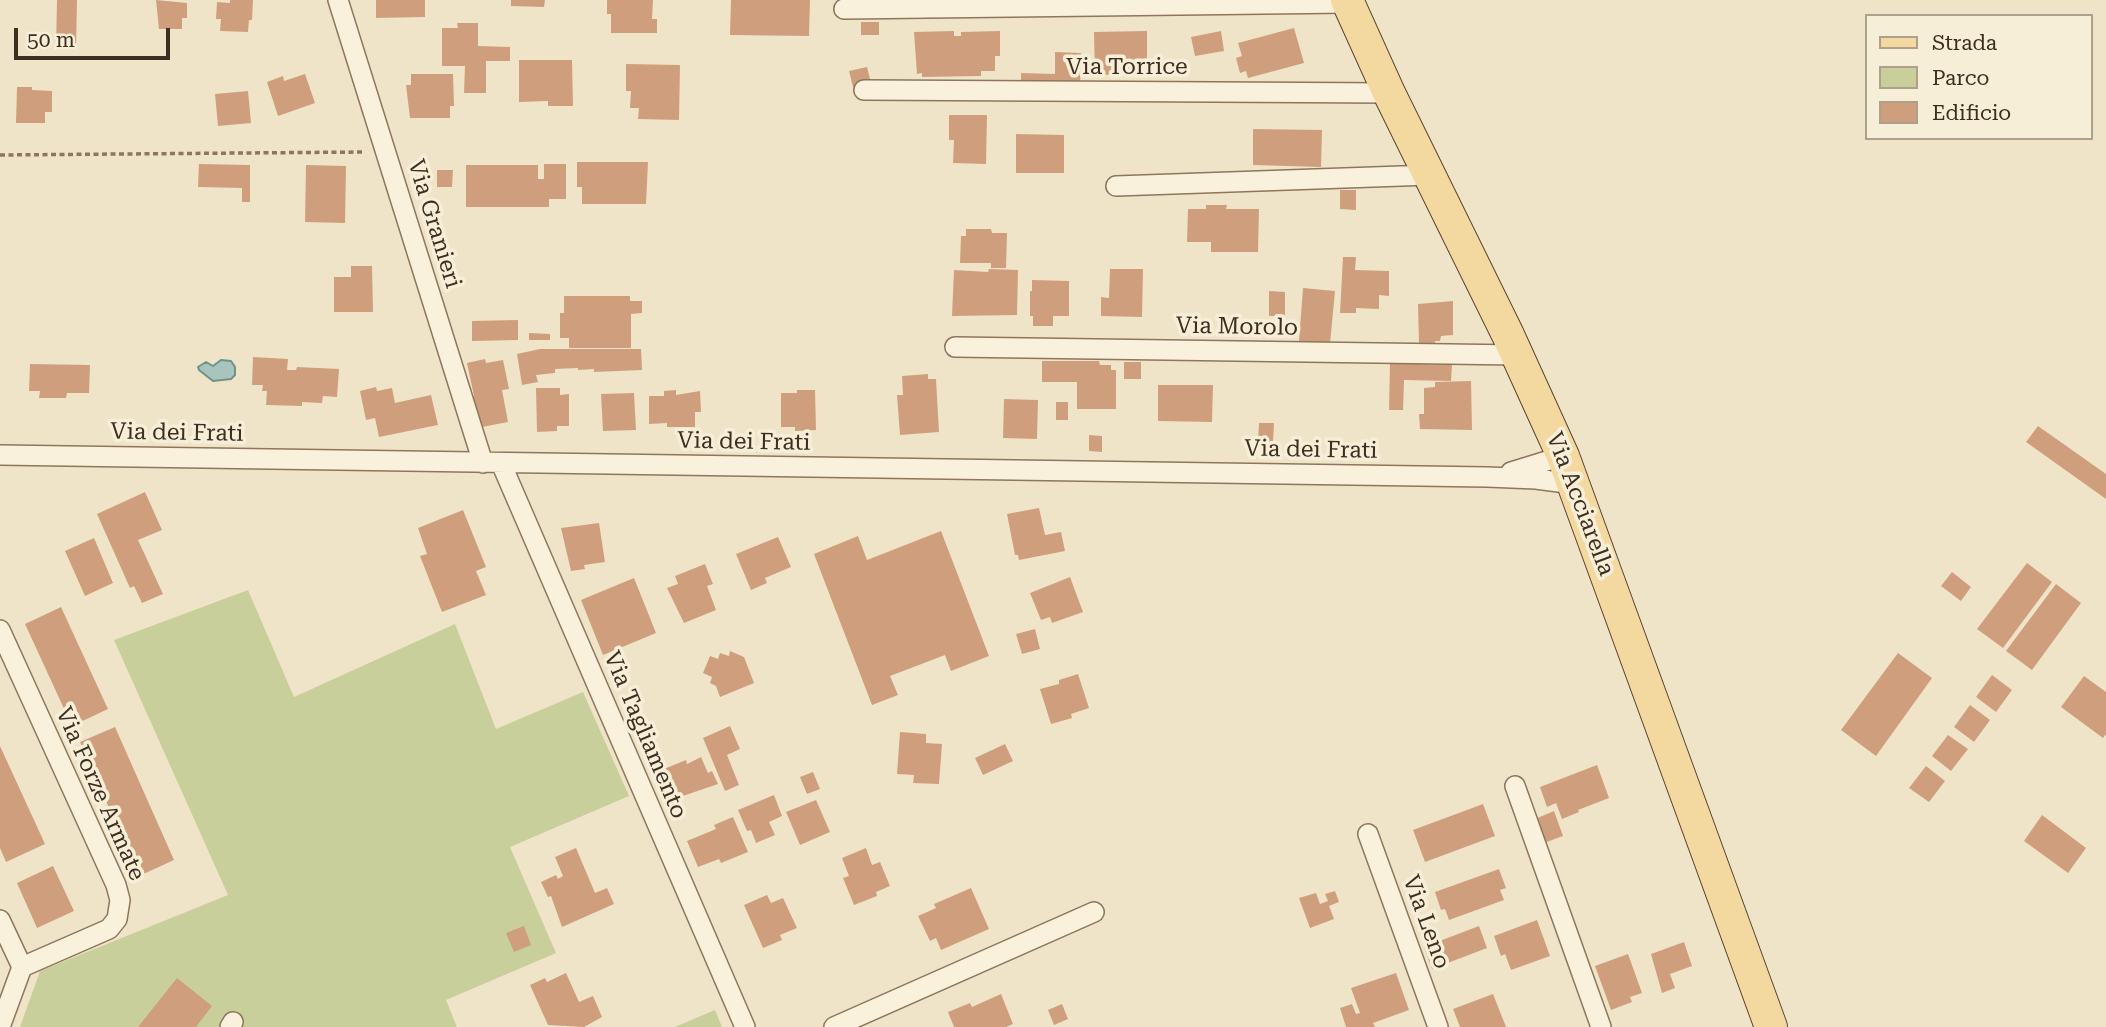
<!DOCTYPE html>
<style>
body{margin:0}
#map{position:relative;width:2106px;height:1027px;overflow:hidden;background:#f0e4c8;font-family:"Roboto Serif",serif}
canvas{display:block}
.legend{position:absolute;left:1865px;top:14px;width:228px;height:126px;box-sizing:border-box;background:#f7eed8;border:2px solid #ada18e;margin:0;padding:9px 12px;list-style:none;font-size:21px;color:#3d2e20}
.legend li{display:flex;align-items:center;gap:14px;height:35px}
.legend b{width:35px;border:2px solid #ada18e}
.scale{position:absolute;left:14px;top:28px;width:156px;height:32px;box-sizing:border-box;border:4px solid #3d2e20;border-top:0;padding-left:9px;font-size:21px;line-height:24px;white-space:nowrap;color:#3d2e20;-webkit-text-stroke:5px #f7eed8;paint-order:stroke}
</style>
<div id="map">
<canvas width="2106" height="1027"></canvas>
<ul class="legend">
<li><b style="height:9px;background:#f3d9a0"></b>Strada</li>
<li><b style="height:19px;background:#c9cf9b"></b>Parco</li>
<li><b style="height:19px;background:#cf9f7d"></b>Edificio</li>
</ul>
<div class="scale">50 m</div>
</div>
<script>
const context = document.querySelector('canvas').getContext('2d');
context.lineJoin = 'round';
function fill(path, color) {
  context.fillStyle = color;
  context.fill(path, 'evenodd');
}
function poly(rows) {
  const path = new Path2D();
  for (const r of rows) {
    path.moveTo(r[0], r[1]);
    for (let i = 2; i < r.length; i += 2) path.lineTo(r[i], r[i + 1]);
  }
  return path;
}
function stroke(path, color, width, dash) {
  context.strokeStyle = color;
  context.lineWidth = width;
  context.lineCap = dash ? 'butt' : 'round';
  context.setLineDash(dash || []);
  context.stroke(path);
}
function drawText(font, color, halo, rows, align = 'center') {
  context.font = font + ' "Roboto Serif",serif';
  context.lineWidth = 7;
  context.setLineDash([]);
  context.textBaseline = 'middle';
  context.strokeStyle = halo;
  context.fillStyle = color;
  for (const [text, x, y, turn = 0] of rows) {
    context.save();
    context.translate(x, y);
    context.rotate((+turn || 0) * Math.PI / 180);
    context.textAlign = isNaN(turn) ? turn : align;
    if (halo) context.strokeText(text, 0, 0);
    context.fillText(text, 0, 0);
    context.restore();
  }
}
const green = poly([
 [248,590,294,697,455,624,496,729,583,692,629,796,510,847,556,953,446,1000,457,1027,20,1027,40,971,228,895,114,640],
 [715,1010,722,1027,675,1027]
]);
const water = poly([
 [221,360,231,361,235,367,235,375,231,379,213,381,199,370,198,367,206,362,213,366,221,360]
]);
const building = poly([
 [57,0,77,0,76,49,56,48],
 [156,0,187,3,187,18,182,18,182,29,159,29],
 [230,0,253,0,252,20,249,20,248,32,220,31,221,19,216,19,217,2,230,3],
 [376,0,425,0,425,17,376,18],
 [511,0,545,0,544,7,511,6],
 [607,0,653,0,652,19,657,19,657,33,611,33,611,14,607,14],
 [731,0,810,0,809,36,730,35],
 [861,22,879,22,879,35,861,35],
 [457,23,478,23,478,46,510,47,510,61,486,61,486,93,464,93,465,66,442,66,442,28,458,28],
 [1294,28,1304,63,1248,78,1246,71,1240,73,1236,58,1242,56,1238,43],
 [954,31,954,36,961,36,961,32,1000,31,1000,56,995,56,995,71,981,71,981,76,922,77,922,73,917,74,914,32],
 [1147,31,1147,60,1143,60,1143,74,1095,75,1094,32],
 [1221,31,1224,51,1195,56,1191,37],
 [1055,52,1081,53,1080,87,1021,85,1021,73,1055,74],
 [519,60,572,60,573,106,548,106,548,101,519,102],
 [626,64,680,65,679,120,638,119,639,108,630,108,631,91,626,91],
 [867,67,871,83,853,87,849,71],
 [305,74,315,103,278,116,267,82,283,76,284,81],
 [411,74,453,74,454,106,450,106,450,118,410,118,406,85,411,85],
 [17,87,32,87,32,90,52,91,52,112,45,112,45,123,16,123],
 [248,91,251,123,218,126,215,94],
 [949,115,987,115,986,164,953,163,954,140,949,140],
 [1253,129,1322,130,1321,167,1253,165],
 [1016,134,1064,135,1064,173,1016,173],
 [577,162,648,162,646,204,582,204,582,187,577,187],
 [199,164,250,165,250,202,242,202,242,188,198,187],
 [544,164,566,164,566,199,549,199,549,207,466,207,466,165,538,165,538,179,544,179],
 [306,165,346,166,345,223,305,222],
 [437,170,453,170,452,187,437,187],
 [1340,190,1356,190,1356,210,1340,209],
 [1206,205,1227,205,1226,209,1259,209,1258,252,1211,252,1211,242,1187,242,1188,209,1206,209],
 [966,229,991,229,992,233,1007,233,1006,268,991,268,991,263,960,263,961,236,966,236],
 [1343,257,1356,257,1355,270,1389,271,1389,296,1379,295,1379,309,1356,308,1356,313,1340,313],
 [351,266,372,266,373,312,334,312,334,277,351,277],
 [989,269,1018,270,1017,315,952,316,954,270,988,272],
 [1110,269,1143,269,1142,317,1101,316,1101,297,1109,298],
 [1032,280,1069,281,1069,316,1053,316,1053,326,1033,326,1033,316,1030,316,1030,291,1032,291],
 [1303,288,1335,291,1330,344,1299,341],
 [1269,291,1285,292,1285,316,1269,316],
 [564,296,630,296,630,301,642,301,642,313,631,314,631,348,569,348,569,338,560,338,560,313,564,313],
 [1453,301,1453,335,1441,336,1440,341,1435,341,1435,344,1419,344,1418,304],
 [518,320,518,340,472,341,472,321],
 [529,333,550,334,550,340,529,340],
 [540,349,641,349,642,370,594,372,594,369,578,370,578,368,555,369,555,373,536,375,538,382,522,385,517,354],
 [253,357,288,359,287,370,296,370,297,367,339,369,337,397,323,396,322,403,302,402,302,406,266,405,267,391,262,391,263,385,252,385],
 [485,359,486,363,503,360,509,389,502,390,508,422,477,428,470,397,474,396,467,363],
 [1042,361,1099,361,1100,365,1111,365,1111,370,1116,370,1116,409,1077,409,1077,382,1042,382],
 [1124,362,1141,362,1141,379,1124,379],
 [1390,363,1452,365,1451,381,1404,380,1403,410,1389,410],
 [30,364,90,365,89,393,67,393,66,398,39,398,40,391,29,391],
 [928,374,928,379,936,379,939,432,900,435,897,395,903,395,902,376],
 [1471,381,1472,430,1420,429,1419,414,1424,414,1424,388,1435,387,1435,382],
 [1158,385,1213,385,1212,422,1158,421],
 [376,387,377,391,392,388,395,403,431,395,438,425,379,437,375,418,366,420,360,391],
 [536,388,560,388,560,395,569,394,569,426,557,426,557,431,537,432],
 [676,390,676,395,700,391,701,412,695,412,695,427,667,427,667,423,649,424,649,396,664,396,664,391],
 [797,390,815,390,816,430,795,431,795,427,781,427,781,393,797,393],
 [634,393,636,430,603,431,601,394],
 [1004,399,1038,400,1037,439,1003,438],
 [1056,402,1068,402,1068,420,1056,420],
 [1259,423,1274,423,1273,442,1258,441],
 [2038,426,2106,474,2106,499,2026,442],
 [1089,435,1102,436,1102,452,1089,451],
 [145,492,162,530,138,540,163,594,142,603,134,586,130,588,97,514],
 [1039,508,1045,535,1061,532,1065,551,1019,560,1018,555,1015,555,1007,514],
 [463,510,486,567,476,571,486,595,442,612,420,556,427,554,418,528],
 [599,523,605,562,584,565,585,569,571,571,561,528],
 [941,531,989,656,951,671,945,655,890,676,898,695,872,705,814,554,858,536,867,560],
 [778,537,791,567,765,578,767,583,751,590,736,554],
 [94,538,113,583,85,596,65,551],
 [2027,563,2052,582,2003,648,1977,629],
 [705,564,713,584,707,586,716,610,684,623,667,588,678,584,675,576],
 [1952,572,1971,587,1961,601,1941,586],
 [1070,577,1083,612,1052,623,1050,617,1041,620,1030,593],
 [634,578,656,633,603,655,581,600],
 [2056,584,2081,603,2032,670,2006,651],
 [61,607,108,709,72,726,25,624],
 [1035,629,1040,649,1022,654,1016,634],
 [730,651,744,657,754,683,720,697,716,686,710,683,712,677,703,673,710,656,718,659,720,653,729,656],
 [1898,653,1932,678,1876,756,1841,730],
 [1078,674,1089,708,1071,714,1072,718,1051,724,1040,689,1059,684,1059,680],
 [1992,675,2012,690,1996,712,1976,697],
 [2084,676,2106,692,2106,734,2103,738,2061,707],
 [1970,705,1990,720,1974,742,1954,727],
 [730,726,740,749,727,755,739,785,725,791,703,738],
 [115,727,174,860,139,876,80,742],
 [900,732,926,734,926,743,942,744,939,784,913,783,914,775,897,774],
 [1948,735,1968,749,1951,771,1932,756],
 [1005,744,1013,761,983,775,975,758],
 [0,746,45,844,6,862,0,848],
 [701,757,708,773,712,771,718,784,680,797,682,803,671,808,664,792,669,790,665,781,669,779,664,769,686,760,687,764],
 [1597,765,1609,798,1578,810,1579,812,1562,819,1556,803,1547,807,1540,787],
 [1926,766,1945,781,1929,802,1909,788],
 [813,772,820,789,807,794,800,777],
 [774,795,782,816,769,822,775,835,756,843,751,830,747,831,738,810],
 [816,800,830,832,800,845,786,812],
 [1483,804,1495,836,1425,862,1413,830],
 [1554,811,1563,836,1544,843,1535,819],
 [2042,815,2086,848,2068,873,2024,841],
 [733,817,748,852,721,863,719,859,698,867,687,841,716,829,714,825],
 [576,848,595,893,607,888,614,904,562,927,551,896,548,897,541,882,556,875,558,879,563,876,555,857],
 [866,848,872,865,880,862,890,886,876,892,877,896,854,905,843,878,849,876,842,858],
 [53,866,74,911,37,928,17,883],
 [1499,869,1506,888,1500,890,1504,900,1449,920,1445,909,1441,910,1435,892],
 [971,888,989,929,941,950,936,938,930,941,918,916,936,908,934,904],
 [1335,891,1339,902,1329,906,1334,919,1310,928,1299,898,1316,893,1320,904,1328,901,1325,894],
 [767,895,771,903,783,898,797,928,780,935,782,940,763,948,744,905],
 [1537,920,1550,956,1511,970,1505,954,1501,956,1494,936],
 [524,926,531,945,514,952,506,933],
 [1479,926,1487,948,1432,969,1424,947],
 [1684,942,1692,966,1670,974,1675,988,1662,993,1651,954],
 [1628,954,1642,993,1630,997,1632,1002,1611,1010,1595,966],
 [566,973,579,1002,593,996,602,1017,584,1027,548,1025,530,985,545,978,547,982],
 [1396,973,1409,1010,1373,1023,1375,1027,1346,1027,1340,1008,1352,1004,1356,1014,1360,1013,1351,988],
 [177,978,212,1006,196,1027,138,1027],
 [1001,994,1013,1024,1006,1027,954,1027,948,1012,970,1003,972,1007],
 [1493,994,1506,1027,1460,1027,1453,1009],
 [1062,1004,1068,1019,1054,1025,1048,1010]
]);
const path = poly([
 [0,155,365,152]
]);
const street = poly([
 [338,0,483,463],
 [844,9,1348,3],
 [864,90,1389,93],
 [1116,186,1430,175],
 [955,347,1518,355],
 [0,455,1487,477,1536,479,1574,484],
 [501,463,745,1027],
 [1511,472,1563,456],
 [0,630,116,885,120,900,117,919,109,929,22,967],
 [1515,786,1601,1027],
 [1368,834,1438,1027],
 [0,920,22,967,0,1027],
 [230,1027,233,1022],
 [834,1027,1094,912]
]);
const primary = poly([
 [1347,0,1389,93,1508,335,1563,456,1771,1027]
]);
const streetNames = [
 ["Via Torrice",1127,67],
 ["Via Granieri",434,224,73],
 ["Via Morolo",1237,327,1],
 ["Via dei Frati",177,433,1],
 ["Via dei Frati",744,442,1],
 ["Via dei Frati",1311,450,1],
 ["Via Acciarella",1580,504,69],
 ["Via Tagliamento",645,735,67],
 ["Via Forze Armate",100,794,66],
 ["Via Leno",1426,922,70]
];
fill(green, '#c9cf9b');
fill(water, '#a9c4bc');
stroke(water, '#6f938a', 2);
fill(building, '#cf9f7d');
stroke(street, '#8d765c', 22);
stroke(primary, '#5b4430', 34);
stroke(path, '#8d765c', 3.5, [5, 3.5]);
stroke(street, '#faf1dc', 19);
stroke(primary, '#f3d9a0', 32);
drawText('23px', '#3d2e20', '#f7eed8', streetNames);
</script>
